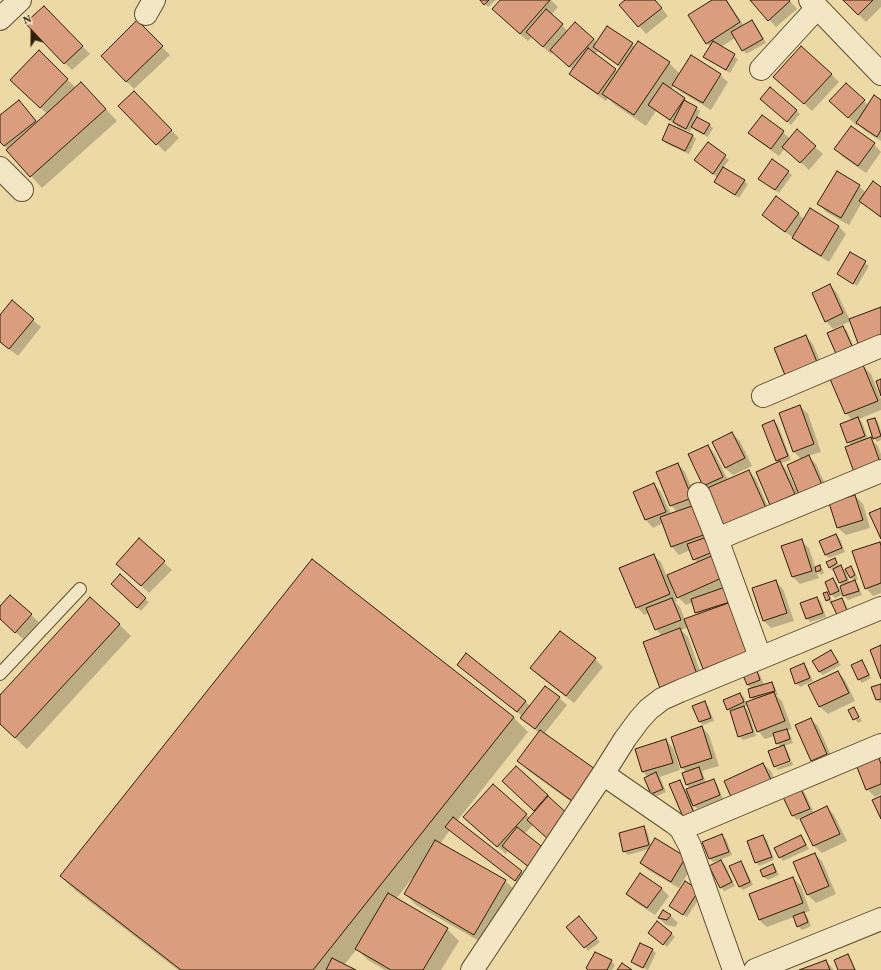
<!DOCTYPE html>
<style>
body{margin:0}
#map{position:relative;width:881px;height:970px;overflow:hidden;background:#ecd9a6;font-family:Vollkorn,serif}
canvas{display:block}
.north{position:absolute;left:12px;top:12px;width:40px;height:40px;-webkit-text-stroke:3px #f3e6c5;paint-order:stroke;rotate:339deg;font-size:11px;font-weight:700;line-height:16px;text-align:center;color:#301f09}
.north::after{content:'';display:block;margin:auto;width:14px;height:18px;background:#301f09;clip-path:polygon(50% 0,100% 100%,50% 72%,0 100%)}
</style>
<div id="map">
<canvas width="881" height="970"></canvas>
<div class="north">N</div>
</div>
<script>
const context = document.querySelector('canvas').getContext('2d');
context.lineJoin = 'round';
function fill(path, color) {
  context.fillStyle = color;
  context.fill(path, 'evenodd');
}
function poly(rows) {
  const path = new Path2D();
  for (const r of rows) {
    path.moveTo(r[0], r[1]);
    for (let i = 2; i < r.length; i += 2) path.lineTo(r[i], r[i + 1]);
  }
  return path;
}
function stroke(path, color, width, dash) {
  context.strokeStyle = color;
  context.lineWidth = width;
  context.lineCap = dash ? 'butt' : 'round';
  context.setLineDash(dash || []);
  context.stroke(path);
}
const shadow = poly([
 [481,0,496,0,488,7],
 [502,0,551,0,558,7,551,15,568,31,594,39,597,43,632,44,635,47,638,42,669,63,680,74,720,75,728,82,711,110,681,92,674,85,671,89,700,111,697,118,709,124,713,128,708,137,696,131,692,127,690,132,678,127,656,111,646,126,615,105,608,98,606,101,578,81,571,73,573,70,553,52,551,54,532,37,528,41,501,17],
 [598,51,621,68,618,72,594,55],
 [627,0,655,0,668,16,646,34,621,5],
 [714,0,727,0,744,26,752,21,756,25,766,43,746,54,735,38,721,47,738,59,730,73,708,60,705,57,711,47,707,43],
 [751,0,789,0,797,9,776,27],
 [844,0,881,0,881,7,866,22],
 [44,7,90,54,72,70,65,63],
 [137,22,170,55,134,89,102,56],
 [39,52,76,88,81,83,117,121,42,188,7,150,8,150,0,140,0,116,19,101,38,123,47,114,19,88],
 [831,74,839,82,812,111,782,84],
 [846,84,868,105,881,101,881,141,865,131,858,124,856,125,838,108],
 [134,92,179,138,165,152,120,106],
 [765,102,797,111,800,114,791,125],
 [783,132,790,139,815,147,823,154,809,170,785,148,779,156,757,140,749,133],
 [692,135,696,139,689,154,667,144,663,140],
 [708,143,729,160,723,168,748,184,739,198,719,185,715,181,718,178,699,164],
 [874,144,881,152,866,173,843,157,835,149],
 [788,172,792,175,779,193,763,182],
 [859,186,866,193,881,188,881,218,862,202,849,225,826,212,819,204],
 [798,213,804,220,839,227,846,234,829,262,801,245,794,238,771,223,764,215],
 [850,253,869,266,857,286,838,274],
 [830,285,837,293,850,320,881,308,833,329,826,321],
 [12,302,41,327,18,356,0,342,0,317],
 [843,327,847,331,856,352,838,355],
 [806,337,813,344,826,375,796,387],
 [863,366,871,374,881,399,881,410,859,419,862,422,868,439,870,439,878,446,881,454,881,475,848,442,852,420,846,413],
 [800,406,808,414,821,452,808,456,816,464,830,495,809,504,798,493,802,502,771,505,757,472,779,463,776,460,774,421,778,425,791,460,781,463,787,470,795,487,797,486,802,460,793,451],
 [875,419,878,422,881,431,881,440,877,442,874,438],
 [732,433,740,441,752,466,733,475,725,468],
 [708,446,715,454,728,480,749,471,756,479,772,516,730,534,704,486],
 [678,464,685,472,742,614,716,680,704,668,689,627,681,630,688,637,705,685,656,629,649,613,644,615,637,607,653,555,661,562,667,577,698,563,694,559,690,550,679,555,672,547,663,523,653,528,646,520,634,492,654,484,661,492,671,514,677,512,671,505],
 [673,587,678,597,686,605,693,602,696,613,699,615,685,620,680,607,675,602,677,601,672,588],
 [855,496,863,504,870,528,846,535,838,528],
 [836,535,840,539,845,552,829,558,825,555],
 [139,539,172,570,149,593,117,564],
 [801,541,809,548,815,567,820,566,823,570,824,573,821,575,816,570,819,578,800,584,793,577],
 [879,543,881,545,881,593,873,596,866,588],
 [835,559,840,567,845,570,850,583,854,581,851,578,847,569,850,567,854,571,858,579,855,581,858,585,862,595,848,600,844,596,841,586,842,586,840,583,834,570,833,571,829,567],
 [833,579,837,583,842,595,835,598,831,594,826,583],
 [775,581,783,589,794,621,771,628,764,621,753,589],
 [116,588,145,599,149,602,141,611],
 [827,593,830,596,833,603,842,599,845,603,851,616,833,603,831,604,827,600],
 [817,598,821,602,826,617,810,622,807,618],
 [0,607,31,615,39,622,23,639,0,618],
 [119,624,131,636,27,749,0,724,0,697],
 [831,652,841,665,823,675,819,672],
 [595,659,603,667,574,703,539,676,532,668],
 [862,662,865,665,871,678,862,683,859,679],
 [804,664,807,668,813,681,800,687,796,683],
 [458,665,525,701,530,706,559,698,567,705,544,734,584,811,530,772,518,761,539,733,522,718,523,717,466,672],
 [757,672,760,675,764,685,772,683,775,687,778,695,776,695,782,701,792,729,787,731,790,734,793,743,784,746,787,750,791,760,775,766,775,767,769,752,781,747,777,743,774,736,765,739,758,731,749,705,744,707,748,711,756,736,743,740,739,736,731,713,728,709,740,694,744,697,746,703,754,700,751,697,752,689,747,684],
 [838,672,845,680,855,701,828,714,820,707,810,686],
 [881,685,881,703,880,703,877,700,872,688],
 [705,703,708,706,714,721,703,725,699,721],
 [853,708,862,721,858,723,849,711],
 [513,717,528,732,457,821,521,872,529,879,523,887,450,830,440,844,505,881,517,892,486,945,416,905,405,894,415,878,413,877,396,899,447,929,459,941,441,970,385,970,368,960,357,949,344,965,354,970,178,970,76,891,61,876],
 [810,719,818,726,834,762,819,768,812,761],
 [702,727,709,735,719,766,702,771,706,783,713,780,717,784,723,799,697,809,691,803,697,816,688,820,679,781,683,785,686,791,691,789,687,785,687,773,682,768,672,738],
 [666,740,673,748,680,770,660,777,666,792,655,797,652,794,648,777,643,772,636,750],
 [876,754,881,759,881,794,875,797,867,789],
 [792,761,793,765,778,770,776,768],
 [763,764,771,771,778,788,740,806],
 [493,785,530,818,536,812,511,789,547,796,555,804,524,834,538,874,508,851,506,854,472,825],
 [801,790,805,793,814,813,827,807,834,815,847,841,822,853,814,846,801,818,797,820,793,816,785,797],
 [644,827,647,831,651,846,693,865,679,888,648,870,641,863,649,849,628,855,624,851],
 [722,836,726,839,732,855,720,860,725,865,735,886,724,891,721,887,720,860,713,862,710,859,703,843],
 [763,836,767,840,774,860,759,866,756,862],
 [801,836,804,840,809,849,783,861,780,857],
 [814,854,822,861,836,894,816,903,808,895,794,863],
 [740,862,744,866,753,885,743,890,739,886],
 [773,865,776,869,779,875,768,880,764,877,761,870],
 [793,878,801,886,810,911,804,913,807,916,811,926,802,930,798,926,794,917,767,927,759,920],
 [661,888,669,896,655,915,635,902,627,894],
 [698,891,702,894,687,917,674,909],
 [670,915,678,923,675,927,666,925,659,918],
 [583,921,600,942,588,951,568,927],
 [672,934,675,937,667,947,653,936],
 [652,950,656,953,648,970,636,965,632,962],
 [848,955,851,959,856,970,839,970],
 [611,961,615,965,612,970,589,970],
 [826,961,834,970,802,970]
]);
const building = poly([
 [480,0,489,0,484,5,480,0],
 [500,0,550,0,520,34,492,9,500,0],
 [625,0,655,0,662,8,638,27,619,5,625,0],
 [712,0,726,0,740,22,706,44,688,15,712,0],
 [750,0,789,0,790,1,768,21,750,0],
 [843,0,873,0,858,15,843,0],
 [44,6,83,46,64,64,25,23,44,6],
 [546,9,563,24,543,47,526,32,546,9],
 [137,20,163,46,126,82,101,56,137,20],
 [752,20,763,39,742,51,731,32,752,20],
 [575,22,594,39,569,67,550,50,575,22],
 [607,26,633,43,618,65,593,47,607,26],
 [638,41,670,62,634,115,602,94,638,41],
 [713,41,735,54,726,70,703,57,713,41],
 [801,46,832,74,804,104,773,77,801,46],
 [588,48,616,69,598,94,569,74,588,48],
 [39,50,68,79,40,108,10,80,39,50],
 [691,55,721,74,703,103,672,85,691,55],
 [81,82,106,109,30,177,6,150,81,82],
 [663,83,685,98,670,120,648,105,663,83],
 [846,83,865,100,848,118,829,101,846,83],
 [770,87,797,110,787,122,760,99,770,87],
 [134,91,172,130,156,145,118,106,134,91],
 [874,95,881,100,881,130,877,137,856,123,874,95],
 [19,100,36,121,4,146,0,142,0,115,19,100],
 [684,100,697,107,686,129,673,122,684,100],
 [762,115,784,131,771,149,748,133,762,115],
 [697,117,710,124,704,134,691,127,697,117],
 [669,124,693,135,685,151,662,140,669,124],
 [851,126,875,143,858,166,834,149,851,126],
 [797,129,816,146,800,163,782,147,797,129],
 [708,142,726,155,713,174,694,160,708,142],
 [772,159,789,171,775,190,758,179,772,159],
 [723,167,745,180,735,195,714,182,723,167],
 [837,171,860,185,841,218,817,204,837,171],
 [873,181,881,187,881,217,859,201,873,181],
 [776,196,799,213,785,232,762,215,776,196],
 [810,208,839,226,821,256,792,238,810,208],
 [850,252,866,261,853,284,837,274,850,252],
 [830,284,843,313,825,322,812,293,830,284],
 [12,300,34,319,9,349,0,342,0,315,12,300],
 [881,307,881,337,859,346,849,319,881,307],
 [843,326,853,348,837,356,827,333,843,326],
 [806,335,819,367,787,380,774,348,806,335],
 [863,365,878,401,845,414,830,379,863,365],
 [881,379,881,396,876,381,881,379],
 [800,405,814,444,793,452,779,413,800,405],
 [858,417,865,436,847,443,840,424,858,417],
 [875,418,881,436,873,439,867,420,875,418],
 [774,420,788,456,776,461,762,425,774,420],
 [732,432,745,458,725,468,712,442,732,432],
 [871,437,881,465,855,475,845,447,871,437],
 [708,445,723,477,703,486,688,454,708,445],
 [809,455,823,487,800,497,787,465,809,455],
 [780,461,795,494,770,505,756,472,780,461],
 [678,463,692,498,670,506,656,472,678,463],
 [749,470,766,508,721,527,705,489,749,470],
 [654,483,666,512,645,520,633,492,654,483],
 [855,495,863,520,837,528,829,503,855,495],
 [695,505,706,534,671,547,660,517,695,505],
 [881,508,881,539,869,513,881,508],
 [836,534,842,548,825,555,819,541,836,534],
 [707,537,713,552,693,560,687,544,707,537],
 [139,538,165,561,141,586,116,564,139,538],
 [802,539,812,571,792,577,781,546,802,539],
 [880,542,881,546,881,583,865,589,852,551,880,542],
 [654,554,670,594,636,608,619,568,654,554],
 [714,555,724,577,677,598,667,575,714,555],
 [835,558,837,563,829,568,826,562,835,558],
 [312,559,514,717,313,970,181,970,60,876,312,559],
 [820,565,821,570,816,572,815,567,820,565],
 [841,565,847,580,839,583,833,569,841,565],
 [851,566,855,575,850,578,845,569,851,566],
 [120,574,146,598,137,608,111,584,120,574],
 [833,578,839,591,830,595,825,582,833,578],
 [776,580,787,613,763,621,752,588,776,580],
 [855,580,859,591,843,596,840,586,855,580],
 [728,586,733,601,695,613,691,599,728,586],
 [827,592,830,599,826,601,823,593,827,592],
 [10,595,32,614,15,633,0,619,0,606,10,595],
 [90,597,120,624,15,738,0,724,0,695,90,597],
 [817,597,823,613,806,619,800,603,817,597],
 [672,598,681,620,655,630,646,608,672,598],
 [842,598,848,613,838,617,831,602,842,598],
 [731,602,750,651,703,669,684,619,731,602],
 [680,628,698,677,661,691,643,642,680,628],
 [560,631,596,658,566,696,530,668,560,631],
 [881,645,881,679,870,650,881,645],
 [831,650,838,662,819,672,812,661,831,650],
 [466,653,526,701,517,712,457,665,466,653],
 [862,660,869,675,858,680,851,665,862,660],
 [804,663,810,678,795,684,790,669,804,663],
 [757,671,760,680,747,685,743,675,757,671],
 [838,671,849,693,819,707,808,685,838,671],
 [772,682,775,691,750,698,748,689,772,682],
 [881,684,881,699,876,700,871,687,881,684],
 [545,686,560,697,535,729,520,718,545,686],
 [774,692,785,721,757,732,746,702,774,692],
 [740,693,744,702,727,710,723,700,740,693],
 [705,701,711,718,699,722,692,706,705,701],
 [744,706,753,732,738,737,730,711,744,706],
 [854,707,859,717,853,720,848,710,854,707],
 [811,718,827,754,811,761,795,725,811,718],
 [702,726,712,758,681,768,671,737,702,726],
 [787,729,790,739,776,744,773,733,787,729],
 [540,730,595,769,572,801,517,761,540,730],
 [666,739,673,763,642,772,635,749,666,739],
 [784,745,790,761,774,767,768,751,784,745],
 [877,753,881,764,881,784,866,790,855,762,877,753],
 [763,763,771,780,732,799,724,781,763,763],
 [516,766,548,795,534,811,502,781,516,766],
 [699,767,703,779,686,785,682,773,699,767],
 [656,772,663,789,651,794,644,778,656,772],
 [714,779,720,795,693,806,686,789,714,779],
 [680,780,694,813,683,817,669,784,680,780],
 [493,784,527,814,497,847,463,817,493,784],
 [801,789,810,809,792,816,783,797,801,789],
 [548,796,570,816,549,840,527,820,548,796],
 [881,796,881,819,872,800,881,796],
 [827,806,840,834,813,846,800,819,827,806],
 [453,817,522,871,515,881,445,827,453,817],
 [644,826,649,845,623,852,619,833,644,826],
 [517,827,545,849,530,868,502,846,517,827],
 [722,834,729,852,709,859,702,842,722,834],
 [763,835,772,857,755,863,747,841,763,835],
 [801,835,806,845,779,858,774,848,801,835],
 [655,838,686,857,671,882,640,863,655,838],
 [435,840,506,880,474,935,404,894,435,840],
 [815,853,829,886,807,895,793,862,815,853],
 [721,860,732,882,720,888,709,866,721,860],
 [741,861,750,882,739,887,729,866,741,861],
 [773,864,776,872,763,877,760,870,773,864],
 [640,873,662,888,647,908,626,894,640,873],
 [793,877,803,903,759,920,749,894,793,877],
 [685,881,699,890,683,915,669,906,685,881],
 [388,893,448,928,423,970,391,970,355,949,388,893],
 [663,910,671,915,667,920,658,918,663,910],
 [804,912,808,922,797,927,793,916,804,912],
 [579,916,597,938,584,948,566,927,579,916],
 [657,921,672,933,663,945,648,933,657,921],
 [640,943,653,949,643,968,631,962,640,943],
 [595,952,612,960,607,970,588,970,586,968,595,952],
 [848,954,855,970,838,970,834,960,848,954],
 [332,958,356,970,326,970,332,958],
 [826,960,830,970,799,970,826,960],
 [622,963,632,970,617,970,622,963]
]);
const lane = poly([
 [0,674,80,589]
]);
const street = poly([
 [810,0,881,74],
 [146,14,154,0],
 [0,19,20,0],
 [761,69,817,8],
 [0,168,22,190],
 [763,396,881,346],
 [699,494,717,539,760,657],
 [717,539,881,471],
 [603,774,674,823,681,829,690,846,734,970],
 [681,829,881,745],
 [472,970,603,774,625,739,639,720,649,709,662,699,680,691,881,608],
 [755,970,881,919]
]);
fill(shadow, '#0003');
fill(building, '#da9e7f');
stroke(building, '#301f09', 1);
stroke(lane, '#5f4e30', 14);
stroke(street, '#5f4e30', 24);
stroke(lane, '#f3e6c5', 12);
stroke(street, '#f3e6c5', 22);
</script>
